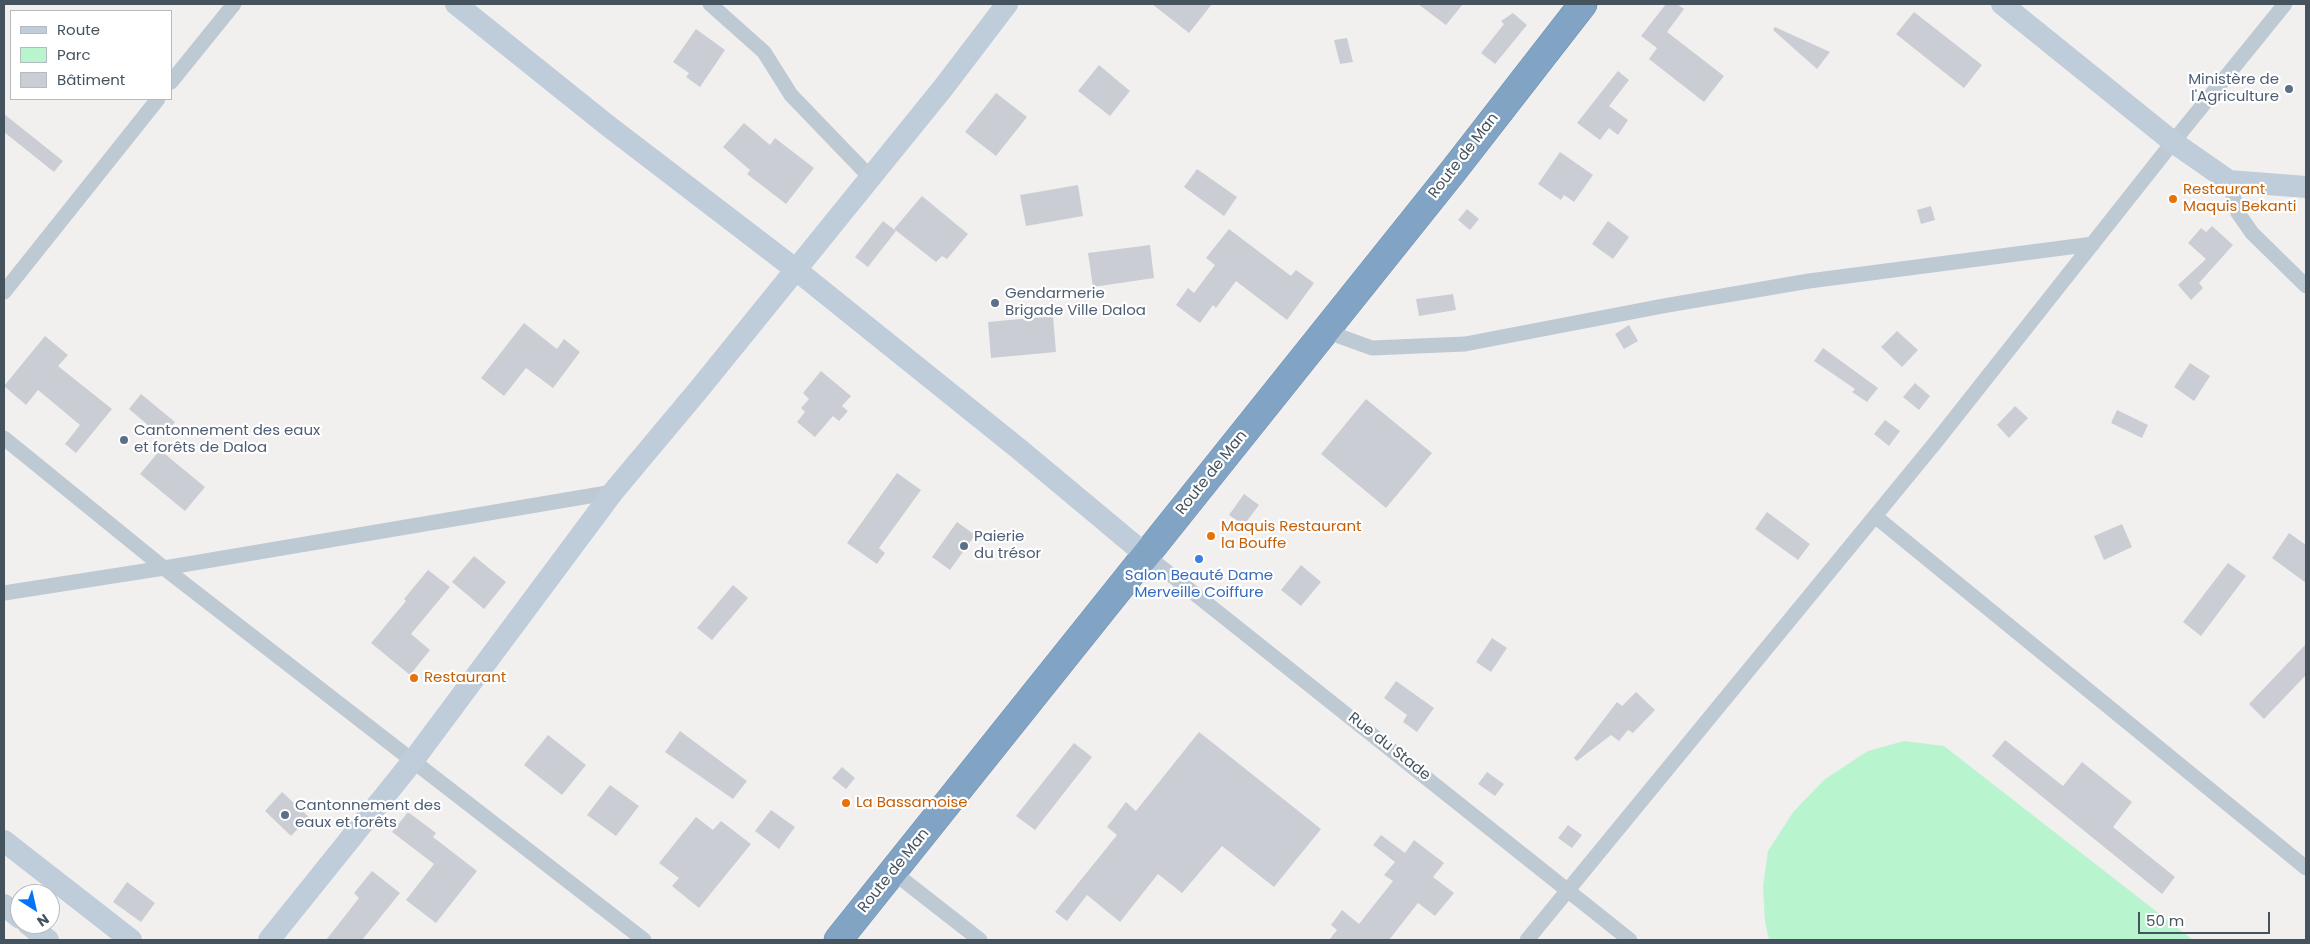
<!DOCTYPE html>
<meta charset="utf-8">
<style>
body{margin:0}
#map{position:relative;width:2310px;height:944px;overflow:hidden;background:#f2efef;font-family:Poppins,sans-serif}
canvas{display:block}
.frame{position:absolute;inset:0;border:5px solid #45535f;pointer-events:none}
.legend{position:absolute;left:10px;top:10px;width:162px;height:90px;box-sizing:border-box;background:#fff;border:1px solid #b5babf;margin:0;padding:6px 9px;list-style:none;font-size:15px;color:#45535f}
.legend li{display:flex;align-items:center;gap:10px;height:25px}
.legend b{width:25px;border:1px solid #b5babf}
.north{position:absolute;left:10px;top:884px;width:50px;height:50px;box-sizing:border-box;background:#fff;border:1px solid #b5babf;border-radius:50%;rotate:145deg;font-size:14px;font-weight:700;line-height:20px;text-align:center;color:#45535f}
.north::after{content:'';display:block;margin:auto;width:18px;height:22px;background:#0473f6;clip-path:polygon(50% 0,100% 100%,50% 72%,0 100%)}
.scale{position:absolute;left:2138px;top:912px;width:132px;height:22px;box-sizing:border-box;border:2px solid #45535f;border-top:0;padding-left:6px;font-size:15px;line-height:18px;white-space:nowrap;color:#45535f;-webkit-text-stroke:4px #fff;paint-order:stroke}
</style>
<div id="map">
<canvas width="2310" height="944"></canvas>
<div class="frame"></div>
<ul class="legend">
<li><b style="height:6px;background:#bfcdda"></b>Route</li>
<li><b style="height:14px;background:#b8f4ce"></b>Parc</li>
<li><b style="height:14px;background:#caced4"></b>Bâtiment</li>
</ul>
<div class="north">N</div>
<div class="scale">50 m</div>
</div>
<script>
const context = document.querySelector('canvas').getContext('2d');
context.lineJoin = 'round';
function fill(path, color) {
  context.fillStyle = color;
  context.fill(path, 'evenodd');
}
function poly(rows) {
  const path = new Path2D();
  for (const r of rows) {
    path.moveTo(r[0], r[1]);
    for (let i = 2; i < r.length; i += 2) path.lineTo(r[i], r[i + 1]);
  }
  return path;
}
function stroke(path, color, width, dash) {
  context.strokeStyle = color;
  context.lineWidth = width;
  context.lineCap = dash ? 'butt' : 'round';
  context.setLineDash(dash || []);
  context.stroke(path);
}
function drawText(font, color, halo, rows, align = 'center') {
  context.font = font + ' Poppins,sans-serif';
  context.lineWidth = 4.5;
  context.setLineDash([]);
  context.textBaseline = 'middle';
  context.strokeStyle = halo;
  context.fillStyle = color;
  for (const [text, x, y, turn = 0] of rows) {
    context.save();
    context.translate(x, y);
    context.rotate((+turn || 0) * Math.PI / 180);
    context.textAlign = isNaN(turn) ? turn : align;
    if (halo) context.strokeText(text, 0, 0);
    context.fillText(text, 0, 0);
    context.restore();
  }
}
const green = poly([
 [1904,741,1944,746,2193,940,1769,940,1765,921,1763,887,1768,851,1794,811,1825,779,1868,751]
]);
const building = poly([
 [1152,4,1212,4,1189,33],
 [1418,4,1463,4,1446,25],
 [1666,4,1677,4,1684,9,1667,32,1724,76,1704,102,1649,59,1657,48,1641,36],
 [1914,12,1982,65,1964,88,1896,34],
 [1513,13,1527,25,1495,64,1481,53,1504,24,1501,21],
 [1775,27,1830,52,1817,69,1773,30],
 [696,29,725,50,700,87,686,77,689,73,673,62],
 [1347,38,1353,62,1340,64,1334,40],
 [1099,65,1130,91,1110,116,1078,91],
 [1618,71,1629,80,1609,106,1628,120,1618,135,1609,128,1600,140,1577,123],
 [996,93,1027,117,996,156,965,132],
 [4,114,63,161,54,172,4,132],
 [744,123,770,145,775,138,814,168,786,204,747,174,750,170,723,147],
 [1560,152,1593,175,1574,202,1564,195,1561,200,1538,184],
 [1197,169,1237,197,1224,216,1184,187],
 [1078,185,1083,216,1026,226,1020,195],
 [922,196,968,234,947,259,942,256,936,262,894,229],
 [1931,206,1935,220,1921,224,1917,210],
 [1467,209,1479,219,1470,230,1458,220],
 [883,221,896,231,868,267,855,257],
 [1608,221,1629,237,1613,259,1592,244],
 [2212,226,2233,245,2199,283,2203,288,2191,300,2178,285,2206,259,2188,243,2201,228,2206,232],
 [1229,229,1291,276,1296,270,1314,283,1287,320,1236,281,1216,308,1213,305,1200,323,1176,305,1188,288,1194,293,1215,265,1206,258],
 [1150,245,1154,278,1093,287,1088,253],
 [1453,294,1456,310,1419,316,1416,299],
 [1053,316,1056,352,991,358,988,322],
 [524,323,557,349,564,339,580,352,553,388,526,368,504,396,481,378],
 [1629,325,1638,341,1624,349,1615,334],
 [1897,331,1918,350,1902,367,1881,347],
 [45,336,68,355,58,366,112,409,76,453,65,444,80,425,38,390,26,405,4,386],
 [1823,348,1878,388,1867,402,1852,392,1855,389,1814,361],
 [2190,363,2210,376,2194,401,2174,387],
 [821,371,851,396,842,406,848,411,839,421,833,416,815,437,797,422,805,412,801,408,809,399,803,393],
 [1915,383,1930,396,1919,410,1903,397],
 [141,394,175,422,162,437,129,409],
 [1366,399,1432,453,1386,508,1321,454],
 [2015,406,2028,418,2009,438,1997,425],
 [2117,410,2148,425,2142,438,2111,423],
 [1885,420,1900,431,1889,446,1874,434],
 [160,450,205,487,185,511,140,474],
 [897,473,921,490,879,548,885,553,877,564,847,543],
 [1244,494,1259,505,1244,525,1229,515],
 [1767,512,1810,544,1798,560,1755,529],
 [957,522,975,535,950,570,932,557],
 [2122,524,2132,547,2104,560,2094,536],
 [2289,533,2306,545,2306,583,2272,558],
 [474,556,506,582,484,609,452,582],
 [2228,563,2246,576,2201,636,2183,622],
 [1301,565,1321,582,1301,606,1281,590],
 [428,570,450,587,411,634,430,650,410,675,371,643,406,601,404,599],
 [733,585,748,598,712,640,697,628],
 [1492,638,1507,648,1491,672,1476,662],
 [2306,644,2306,675,2264,719,2249,704],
 [1396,681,1434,708,1417,732,1403,722,1407,715,1384,698],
 [1636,692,1655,710,1633,733,1628,730,1619,741,1611,735,1577,761,1574,758,1617,702,1622,706],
 [680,731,747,781,733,799,665,752],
 [1199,732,1321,829,1274,887,1222,846,1182,893,1158,874,1120,922,1087,895,1067,921,1055,912,1117,835,1107,827,1126,802,1136,811],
 [548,735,586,765,562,795,524,765],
 [2005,740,2063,786,2082,762,2132,802,2113,827,2175,877,2162,894,1992,756],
 [1074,743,1092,757,1035,830,1016,816],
 [842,767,855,778,846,789,832,778],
 [1487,772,1504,784,1495,796,1478,784],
 [610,785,639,806,616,836,587,815],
 [282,792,309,817,291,836,265,811],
 [771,810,795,827,779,849,755,831],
 [408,812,436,833,433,837,477,871,436,923,406,900,434,864,392,832],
 [696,817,713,830,721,821,751,844,699,908,672,886,679,878,659,863],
 [1568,825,1582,835,1572,848,1558,838],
 [1381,835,1405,853,1414,840,1444,863,1433,877,1454,893,1435,916,1418,903,1389,940,1329,940,1337,930,1331,925,1342,910,1359,924,1393,881,1384,875,1395,862,1373,845],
 [372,871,400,893,362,940,326,940,359,898,354,893],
 [127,882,155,903,141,922,113,902]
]);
const street = poly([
 [710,4,764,52,791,95,870,177],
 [171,82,234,4],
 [2229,181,2238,213,2252,233,2306,286],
 [4,292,158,99],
 [1325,331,1372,348,1465,344,1663,306,1809,281,2093,244],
 [4,438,164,568,644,940],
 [1876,517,2306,868],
 [1146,555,1630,940],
 [4,593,164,568,613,492],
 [893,872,980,940],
 [1527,940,1935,443,2173,142,2285,4]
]);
const secondary = poly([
 [456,4,607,125,795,269,1019,449,1146,555],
 [2002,4,2173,142,2229,181,2306,187],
 [4,841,131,940],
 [4,905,20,918],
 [28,924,48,940],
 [269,940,412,762,613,492,700,388,943,88,1007,4]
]);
const highway = poly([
 [838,940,1454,170,1583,4]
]);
const markers = [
 [2289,89,5,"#5c6f8a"],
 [2173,199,5,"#e8710a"],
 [995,303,5,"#5c6f8a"],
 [124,440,5,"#5c6f8a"],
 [1211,536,5,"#e8710a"],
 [964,546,5,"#5c6f8a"],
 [1199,559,5,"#3f7fe0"],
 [414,678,5,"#e8710a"],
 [846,803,5,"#e8710a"],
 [285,815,5,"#5c6f8a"]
];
const serviceNames = [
 ["Ministère de",2279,80,"right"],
 ["l'Agriculture",2279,97,"right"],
 ["Gendarmerie",1005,294],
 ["Brigade Ville Daloa",1005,311],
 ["Cantonnement des eaux",134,431],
 ["et forêts de Daloa",134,448],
 ["Paierie",974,537],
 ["du trésor",974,554],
 ["Cantonnement des",295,806],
 ["eaux et forêts",295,823]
];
const streetNames = [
 ["Route de Man",1464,156,-52],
 ["Route de Man",1212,473,-51],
 ["Rue du Stade",1389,747,38],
 ["Route de Man",894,871,-51]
];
const foodNames = [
 ["Restaurant",2183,190],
 ["Maquis Bekanti",2183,207],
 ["Maquis Restaurant",1221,527],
 ["la Bouffe",1221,544],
 ["Restaurant",424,678],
 ["La Bassamoise",856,803]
];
const shopNames = [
 ["Salon Beauté Dame",1199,576],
 ["Merveille Coiffure",1199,593]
];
fill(green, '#b8f4ce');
fill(building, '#caced4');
stroke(highway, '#6c8eaf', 29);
stroke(street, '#becad3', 15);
stroke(secondary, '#bfcdda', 22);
stroke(highway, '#81a3c4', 28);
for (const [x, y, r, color] of markers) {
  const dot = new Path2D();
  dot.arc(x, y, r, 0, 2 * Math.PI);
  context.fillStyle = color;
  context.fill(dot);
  stroke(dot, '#fff', 2);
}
drawText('15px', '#4e5e75', '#fff', serviceNames, 'left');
drawText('15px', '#45535f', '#fff', streetNames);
drawText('15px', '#c56008', '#fff', foodNames, 'left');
drawText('15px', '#366cbe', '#fff', shopNames);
</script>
